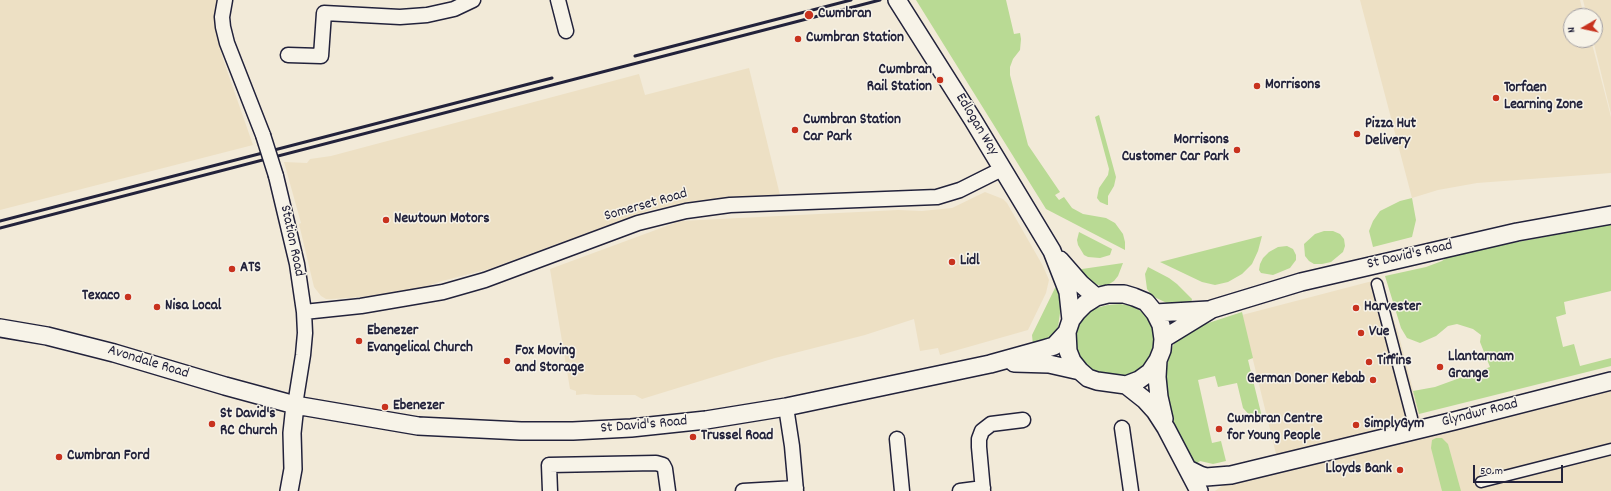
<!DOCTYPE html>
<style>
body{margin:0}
#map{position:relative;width:1611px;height:491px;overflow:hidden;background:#f2ead8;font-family:Dekko,sans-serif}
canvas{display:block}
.north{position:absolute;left:1563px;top:8px;width:40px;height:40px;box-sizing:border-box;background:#f7f3e8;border:1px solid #a29fa3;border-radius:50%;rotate:261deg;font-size:11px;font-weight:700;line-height:16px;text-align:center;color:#22223b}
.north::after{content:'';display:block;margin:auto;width:14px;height:18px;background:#c8321e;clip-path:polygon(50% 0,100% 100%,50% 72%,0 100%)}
.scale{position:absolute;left:1473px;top:465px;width:90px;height:18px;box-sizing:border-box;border:2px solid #22223b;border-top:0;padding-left:5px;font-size:12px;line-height:14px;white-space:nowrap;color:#22223b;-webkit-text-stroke:3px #f7f3e8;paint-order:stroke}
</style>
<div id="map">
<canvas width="1611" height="491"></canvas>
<div class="north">N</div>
<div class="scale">50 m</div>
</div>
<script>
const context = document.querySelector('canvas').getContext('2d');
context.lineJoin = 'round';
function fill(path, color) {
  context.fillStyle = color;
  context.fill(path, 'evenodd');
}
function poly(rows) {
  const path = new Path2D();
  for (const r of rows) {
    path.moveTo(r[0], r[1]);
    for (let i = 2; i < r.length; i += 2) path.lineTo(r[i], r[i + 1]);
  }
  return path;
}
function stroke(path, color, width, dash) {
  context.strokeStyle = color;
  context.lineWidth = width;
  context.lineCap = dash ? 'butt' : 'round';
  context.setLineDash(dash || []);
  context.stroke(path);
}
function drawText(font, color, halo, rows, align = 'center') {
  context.font = font + ' Dekko,sans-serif';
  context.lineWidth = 3;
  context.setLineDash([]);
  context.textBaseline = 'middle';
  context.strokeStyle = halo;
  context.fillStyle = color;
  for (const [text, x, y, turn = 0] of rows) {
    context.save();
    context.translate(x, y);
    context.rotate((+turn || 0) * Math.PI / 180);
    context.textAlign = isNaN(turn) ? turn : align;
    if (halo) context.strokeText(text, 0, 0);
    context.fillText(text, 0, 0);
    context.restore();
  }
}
const built = poly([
 [0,0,220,0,217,17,217,33,223,59,253,145,0,210],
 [1360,0,1580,0,1584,16,1571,16,1571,40,1591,40,1611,117,1611,173,1477,183,1438,190,1412,198],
 [1583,0,1611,0,1611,114,1593,40,1595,40,1595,16,1587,16],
 [749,68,780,195,703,200,650,210,489,269,442,281,422,288,374,296,332,299,326,299,321,296,314,287,299,224,301,223,284,162,307,163,310,159,331,156,639,74,645,95],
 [985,192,1003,199,1007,203,1043,266,1049,280,1046,293,1028,330,940,355,938,348,920,351,914,319,865,335,775,358,642,399,635,395,596,395,585,394,576,395,576,391,570,389,550,269,680,221,898,210,922,211,952,208],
 [1380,279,1398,332,1421,421,1277,458,1242,315],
 [1611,386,1611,491,1215,491,1223,485,1230,482]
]);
const green = poly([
 [916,0,1006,0,1014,34,1020,33,1021,39,1020,50,1013,59,1010,67,1010,75,1028,145,1060,192,1055,195,1059,200,1064,197,1072,208,1083,214,1106,218,1115,223,1123,234,1125,242,1125,250,1046,209],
 [1099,115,1116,177,1114,186,1108,196,1108,205,1107,205,1100,202,1097,198,1099,188,1108,175,1109,169,1095,117],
 [1412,198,1416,220,1412,237,1373,247,1369,231,1373,221,1380,211,1400,201],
 [1611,224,1611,291,1564,302,1566,314,1556,317,1563,347,1574,344,1580,366,1611,358,1611,366,1419,414,1413,391,1435,387,1490,367,1480,342,1481,335,1473,329,1457,324,1448,326,1436,336,1420,343,1407,338,1401,328,1385,276,1426,267,1442,261,1450,255],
 [1324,231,1333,231,1340,234,1344,239,1345,246,1343,252,1331,262,1322,264,1314,264,1309,261,1305,256,1304,244,1315,234],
 [1079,232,1112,249,1110,255,1100,258,1088,257,1084,255,1078,245,1077,240],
 [1262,236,1258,251,1252,264,1242,274,1228,282,1215,285,1202,282,1160,262],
 [1287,246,1293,249,1296,255,1296,260,1290,268,1273,275,1261,273,1259,270,1260,264,1263,258,1269,252,1278,247],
 [1123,263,1118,276,1114,281,1106,286,1102,286,1091,283,1079,272,1082,269],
 [1148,267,1169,278,1177,284,1192,299,1191,303,1169,304,1152,296,1147,289,1145,274],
 [1058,287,1061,306,1058,327,1051,338,1033,345,1032,335,1055,288],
 [1120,304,1133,306,1142,312,1150,320,1155,331,1156,345,1152,357,1145,367,1135,374,1125,377,1099,373,1090,368,1081,360,1076,349,1075,337,1078,324,1086,314,1096,308,1108,305],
 [1242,312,1253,358,1248,360,1262,417,1254,420,1243,408,1237,383,1218,387,1215,376,1198,380,1212,443,1221,441,1226,461,1213,464,1200,461,1194,466,1188,460,1165,403,1164,376,1172,348,1176,340,1193,328],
 [1436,438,1442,438,1448,444,1461,491,1442,491,1431,448,1432,440]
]);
const pedestrian = poly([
 [1377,284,1412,418],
 [1481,482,1611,449]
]);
const minor = poly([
 [225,0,222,17,223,27,227,43,263,135],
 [558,0,566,31],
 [288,55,321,56,324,13,400,17,427,15,454,9,473,0],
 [276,176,297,264,304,312,305,333,303,355,295,405],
 [304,312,361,306,443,292,485,280,638,223,686,211,730,205,937,197,960,190,1002,169],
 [786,407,792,446,796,491],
 [1122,428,1131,491],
 [897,439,902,491],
 [550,491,549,465,656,463,663,465,665,469,668,491],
 [743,491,796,488],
 [960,491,983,488],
 [983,491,979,447,979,439,982,431,991,424,1023,420]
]);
const tertiary = poly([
 [897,0,973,120,1052,251,1068,292,1071,320],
 [1060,260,1081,284,1096,297],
 [1108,294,1124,294,1134,297,1146,302,1155,313,1161,325,1163,339,1162,350,1158,360,1150,372,1139,380,1126,385,1097,381,1088,378,1080,371,1072,361,1068,351,1067,332,1071,320,1077,312,1085,304,1096,297,1108,294],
 [1155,313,1208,310],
 [0,328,47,336,114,353,225,386,295,405,418,426,521,431,573,431,631,428,706,420,786,407,990,364,1044,349,1054,346,1067,332],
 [1163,339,1212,309,1301,282,1517,232,1611,215],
 [1158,360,1157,377,1159,397,1164,419],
 [1014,363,1049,364,1080,371],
 [1126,385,1145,400,1155,411,1166,428,1199,491],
 [1188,469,1200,475,1206,477,1231,475,1454,421,1611,381],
 [289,491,293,469,292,433,295,405]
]);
const rail = poly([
 [635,56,851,0],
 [0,221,552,78],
 [0,228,880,0]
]);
const minorBridge = poly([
 [263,135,276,176]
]);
const markers = [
 [809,15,5,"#c8321e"],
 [798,39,4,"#c8321e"],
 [940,80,4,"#c8321e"],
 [1257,86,4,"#c8321e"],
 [1496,98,4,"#c8321e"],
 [795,130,4,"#c8321e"],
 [1357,134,4,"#c8321e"],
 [1237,150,4,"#c8321e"],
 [386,220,4,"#c8321e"],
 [952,262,4,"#c8321e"],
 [232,269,4,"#c8321e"],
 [128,297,4,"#c8321e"],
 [157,307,4,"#c8321e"],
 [1356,308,4,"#c8321e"],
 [1361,333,4,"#c8321e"],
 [359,341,4,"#c8321e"],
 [507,361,4,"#c8321e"],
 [1369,362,4,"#c8321e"],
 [1440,367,4,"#c8321e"],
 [1373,380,4,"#c8321e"],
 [385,407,4,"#c8321e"],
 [212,424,4,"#c8321e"],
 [1356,425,4,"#c8321e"],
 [1219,429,4,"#c8321e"],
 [693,437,4,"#c8321e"],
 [59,457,4,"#c8321e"],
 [1400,470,4,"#c8321e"]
];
const poiNames = [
 ["Cwmbran",818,15],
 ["Cwmbran Station",806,39],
 ["Cwmbran",932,71,"right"],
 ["Rail Station",932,88,"right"],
 ["Morrisons",1265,86],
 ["Torfaen",1504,89],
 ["Learning Zone",1504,106],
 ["Cwmbran Station",803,121],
 ["Car Park",803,138],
 ["Pizza Hut",1365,125],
 ["Delivery",1365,142],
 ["Morrisons",1229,141,"right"],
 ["Customer Car Park",1229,158,"right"],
 ["Newtown Motors",394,220],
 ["Lidl",960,262],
 ["ATS",240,269],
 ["Texaco",120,297,"right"],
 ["Nisa Local",165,307],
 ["Harvester",1364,308],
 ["Ebenezer",367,332],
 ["Evangelical Church",367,349],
 ["Vue",1369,333],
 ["Fox Moving",515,352],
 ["and Storage",515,369],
 ["Llantarnam",1448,358],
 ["Grange",1448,375],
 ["Tiffins",1377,362],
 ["German Doner Kebab",1365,380,"right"],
 ["Ebenezer",393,407],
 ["St David's",220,415],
 ["RC Church",220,432],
 ["Cwmbran Centre",1227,420],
 ["for Young People",1227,437],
 ["SimplyGym",1364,425],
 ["Trussel Road",701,437],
 ["Cwmbran Ford",67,457],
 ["Lloyds Bank",1392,470,"right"]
];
const streetNames = [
 ["Edlogan Way",976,125,59],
 ["Somerset Road",646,206,-16],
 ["Station Road",291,241,78],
 ["St David's Road",1410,256,-13],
 ["Avondale Road",148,363,17],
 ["Glyndwr Road",1480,414,-14],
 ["St David's Road",644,426,-5]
];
fill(built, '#ede0c4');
fill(green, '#b9da94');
stroke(pedestrian, '#22223b', 13);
stroke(minor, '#22223b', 17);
stroke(tertiary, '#22223b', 20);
stroke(pedestrian, '#f7f3e8', 10);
stroke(minor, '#f7f3e8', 14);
stroke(tertiary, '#f7f3e8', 17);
stroke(rail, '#22223b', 3);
stroke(minorBridge, '#22223b', 17, []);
stroke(minorBridge, '#f7f3e8', 14);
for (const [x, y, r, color] of markers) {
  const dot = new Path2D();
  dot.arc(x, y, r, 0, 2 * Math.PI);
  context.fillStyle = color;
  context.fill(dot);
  stroke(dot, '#f7f3e8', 1.5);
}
drawText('bold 15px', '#22223b', '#f7f3e8', poiNames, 'left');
drawText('15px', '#22223b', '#f7f3e8', streetNames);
</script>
